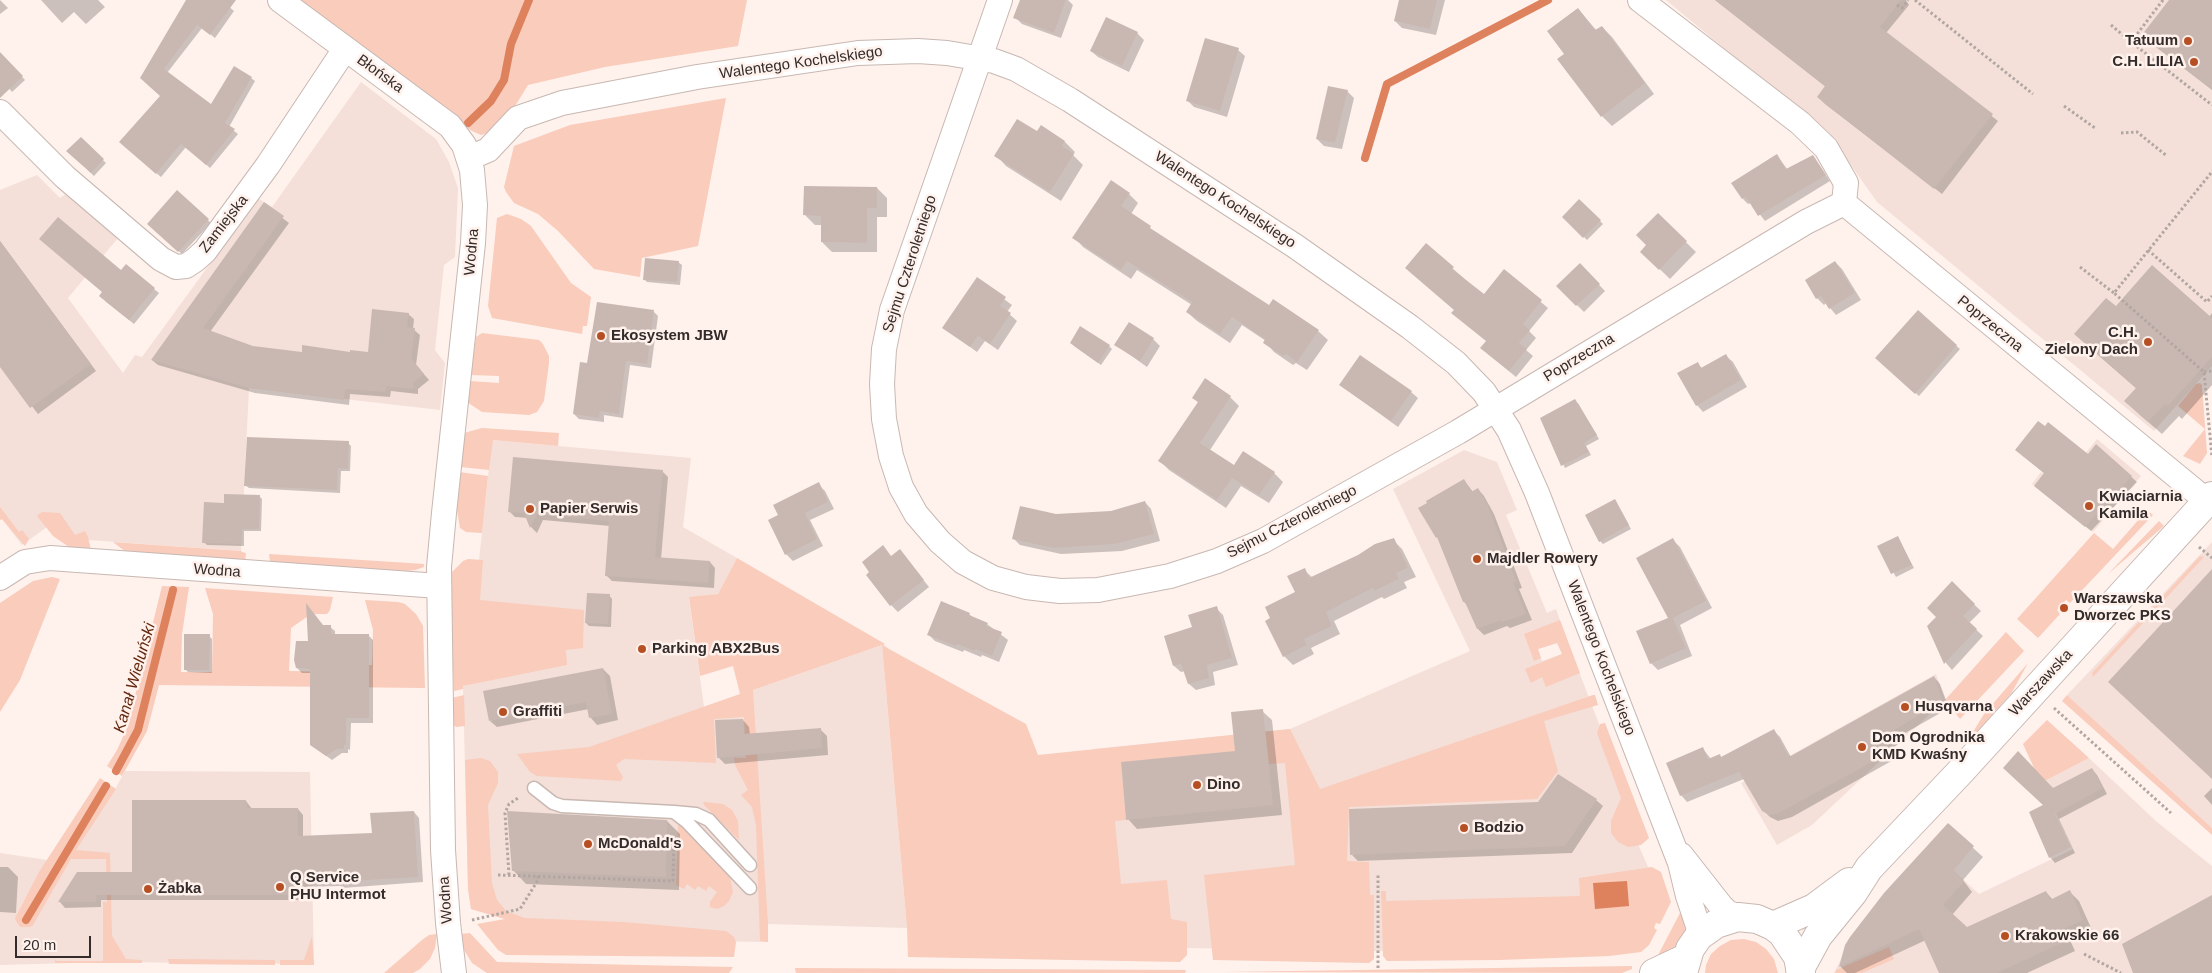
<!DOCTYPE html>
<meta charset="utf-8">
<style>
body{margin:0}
#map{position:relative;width:2212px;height:973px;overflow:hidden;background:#fff1ec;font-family:Helvetica,sans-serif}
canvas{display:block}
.scale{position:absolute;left:15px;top:936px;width:76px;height:22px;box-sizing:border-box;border:2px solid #332c2a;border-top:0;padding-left:6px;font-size:15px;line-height:18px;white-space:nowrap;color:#332c2a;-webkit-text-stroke:4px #fff1ec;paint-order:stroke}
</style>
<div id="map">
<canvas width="2212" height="973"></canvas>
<div class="scale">20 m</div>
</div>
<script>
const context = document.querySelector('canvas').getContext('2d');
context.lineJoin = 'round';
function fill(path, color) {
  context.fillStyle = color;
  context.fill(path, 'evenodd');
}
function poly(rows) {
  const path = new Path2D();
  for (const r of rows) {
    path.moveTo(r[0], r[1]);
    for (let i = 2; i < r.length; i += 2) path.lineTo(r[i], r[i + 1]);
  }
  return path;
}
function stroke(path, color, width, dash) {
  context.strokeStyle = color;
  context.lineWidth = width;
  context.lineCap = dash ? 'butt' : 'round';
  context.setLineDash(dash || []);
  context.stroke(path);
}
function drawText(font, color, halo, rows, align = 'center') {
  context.font = font + ' Helvetica,sans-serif';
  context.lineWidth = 5;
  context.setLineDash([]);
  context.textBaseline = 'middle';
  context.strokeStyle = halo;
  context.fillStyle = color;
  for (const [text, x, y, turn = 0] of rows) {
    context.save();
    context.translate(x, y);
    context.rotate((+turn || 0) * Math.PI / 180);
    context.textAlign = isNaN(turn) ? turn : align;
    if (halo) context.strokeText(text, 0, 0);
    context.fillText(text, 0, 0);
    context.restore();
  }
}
const built = poly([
 [1666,0,2212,0,2212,366,2154,431,1877,202,1836,144,1803,114],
 [361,82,436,139,449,162,458,188,455,257,444,265,435,350,445,363,440,410,249,388,241,551,75,539,58,519,22,545,2,519,0,520,0,190,37,175,60,198,67,193,118,238,68,298,123,373,135,355,142,357,258,198,272,207],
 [2097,439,2141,476,2093,532,2032,484,2041,472,2060,485],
 [492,440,691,458,683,527,737,558,718,594,689,598,704,707,882,645,907,928,768,924,768,942,633,940,522,924,471,909,468,889,463,686,473,684,472,625],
 [1464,450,1497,462,1517,510,1506,515,1547,613,1556,609,1567,640,1538,649,1542,661,1571,651,1629,802,1635,837,1648,867,1661,872,1494,950,1375,951,1121,947,1094,749,1290,729,1470,651,1393,489],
 [2212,542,2212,828,2067,695],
 [1936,674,1945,700,1812,825,1777,845,1741,783],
 [2089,758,2157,822,2212,866,2212,973,1834,973,1851,939,1928,847,1979,894,2073,849,2041,783],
 [125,771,310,772,314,964,107,962,0,965,0,853,47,860,20,908,46,902,88,828,113,793]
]);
const green = poly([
 [300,0,747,0,738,46,605,67,528,85,512,111,501,118,488,133,481,135,470,130,449,111],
 [726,98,698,246,642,258,640,277,594,269,558,231,538,214,514,203,506,192,504,187,514,146,570,125],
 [507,214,521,219,531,226,571,283,591,297,587,326,583,326,582,334,492,318,488,306,497,218],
 [482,333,539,340,543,344,549,356,549,363,544,401,537,412,529,415,482,412,467,402,470,381,499,383,499,376,471,375,476,337],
 [2200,383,2202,385,2207,453,2200,464,2183,456,2205,429,2178,406,2196,384],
 [482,428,559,433,558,446,493,440,489,470,461,467,464,433],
 [459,472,488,476,482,533,466,532,460,528,456,504],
 [0,507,19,532,22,530,29,539,25,546,2,519,0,520],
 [2147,510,2153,515,2070,603,2066,600,2057,610,2060,614,2038,638,2017,619,2094,533,2113,549],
 [42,512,60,513,75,535,85,531,88,537,91,550,69,547,53,536,37,516],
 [2159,521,2164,526,2108,574],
 [113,542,241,551,242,552,246,553,245,561,126,552],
 [269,554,424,564,424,567,415,570,407,571,270,562],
 [2200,556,2204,557,2093,677,2092,673],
 [737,558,885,644,883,645,889,649,1026,724,1038,755,1290,729,1320,789,1593,695,1595,695,1598,705,1544,721,1558,771,1537,799,1349,807,1347,861,1369,862,1370,895,1374,895,1374,959,1369,963,1213,960,1204,875,1295,865,1285,763,1269,764,1267,748,1121,763,1126,820,1115,821,1121,884,1167,880,1171,919,1187,922,1187,955,1180,962,908,957,907,928,882,645,753,690,768,924,768,942,760,941,756,825,752,807,741,795,748,790,735,765,734,758,746,758,744,717,714,719,716,763,624,759,616,765,623,777,621,781,537,776,530,772,517,754,589,747,740,694,733,666,700,676,689,597,718,594],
 [468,559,483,560,480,600,584,610,583,648,566,650,567,665,463,686,463,689,454,691,449,575,463,561],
 [52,577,60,579,20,680,0,712,0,603,33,581],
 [162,586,189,587,182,634,181,672,212,672,213,614,205,588,333,597,330,610,327,614,311,614,291,628,289,671,344,672,344,665,372,665,373,630,365,600,398,602,405,604,416,614,423,626,425,688,159,685,147,731,122,776,107,766,117,750,127,728],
 [1560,620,1580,673,1546,687,1542,677,1531,683,1525,669,1562,654,1557,643,1538,649,1541,658,1534,661,1524,634],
 [2006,632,2024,651,1960,719,1945,700],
 [2028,663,2011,694,1975,734,1973,732,1984,714],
 [464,695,465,726,456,727,453,725,452,698],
 [2067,695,2212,828,2212,835,2062,701],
 [2047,720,2089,758,2041,783,2023,744],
 [1605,723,1649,838,1641,845,1628,847,1618,842,1611,833,1611,821,1621,798,1597,733,1600,724],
 [481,758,490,761,498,772,498,783,488,805,492,883,497,900,506,911,525,918,624,922,726,931,734,937,736,942,734,957,506,955,498,950,477,924,505,919,471,909,468,889,465,760],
 [100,778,116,789,76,850,110,853,112,936,126,959,142,960,142,963,55,963,55,959,57,961,103,961,103,902,107,902,106,859,71,859,33,925,30,927,20,927,16,921,15,918,39,872],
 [705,802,723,804,732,810,738,821,739,840,705,806,703,803],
 [678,822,730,877,733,892,729,901,724,906,717,909,710,907,710,902,717,892,709,886,706,891,698,886,695,890,687,884,684,889,676,885],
 [1652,867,1661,872,1671,902,1660,924,1656,923,1654,928,1657,930,1649,945,1641,952,1609,956,1499,960,1387,961,1383,956,1381,891,1386,891,1386,901,1580,896,1579,878],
 [1681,911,1686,931,1678,949,1655,961],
 [470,933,497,962,733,967,729,973,487,973,472,963,464,950,460,934],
 [437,934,435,948,430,959,420,969,413,973,384,973,422,940,429,935],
 [312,936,314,965,280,965,280,960,304,960],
 [1744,939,1756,942,1766,949,1774,959,1778,973,1705,973,1706,965,1711,954,1720,946,1731,940],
 [1889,947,1894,959,1862,973,1835,973,1836,970],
 [168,959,275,960,275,965,169,964],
 [1632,966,1632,969,1622,973,1223,972],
 [795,968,1186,970,1185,973,796,973]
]);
const water = poly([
 [1627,881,1629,906,1595,909,1593,883]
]);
const shadow = poly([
 [0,0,8,8,0,14],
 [41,0,98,0,105,7,86,24,74,12,62,23],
 [187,0,221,0,234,11,215,38,202,28,167,73,212,106,251,78,255,81,229,127,238,134,210,168,186,147,161,177,124,146,162,97,141,78],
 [1021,0,1068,0,1073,5,1061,38,1022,24,1015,17],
 [1400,0,1445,0,1436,35,1402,28,1395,21],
 [1715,0,1906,0,1909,5,1886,33,1998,121,1942,194,1825,104,1818,97,1826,87],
 [2171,0,2212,0,2212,90,2142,36],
 [1578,9,1597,31,1602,27,1612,37,1654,94,1612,126,1602,116,1566,55],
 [1137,33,1144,40,1129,72,1098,57,1091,51],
 [1238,50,1245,56,1227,117,1194,107,1187,100],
 [0,53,25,80,12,92,0,78],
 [1347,91,1354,98,1342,149,1324,146,1317,139],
 [1041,127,1065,142,1075,152,1073,155,1083,165,1061,201,1006,166,996,155,1037,133],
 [81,139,106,163,94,176,68,151],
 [1777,156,1788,170,1813,156,1830,181,1765,221,1751,203,1748,204,1743,199],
 [877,188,887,198,887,217,877,217,877,252,832,252,822,242,822,225,815,225,805,215],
 [177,192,211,223,182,254,149,224],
 [1129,194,1138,203,1131,214,1157,235,1270,306,1318,331,1328,340,1307,370,1296,363,1293,365,1274,352,1265,342,1266,341,1242,325,1230,343,1197,321,1187,312,1192,305,1137,270,1131,279,1083,247,1074,237],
 [1579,200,1603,224,1587,240,1564,217],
 [264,204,289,223,210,332,253,347,303,354,369,353,408,314,414,319,413,329,420,335,416,365,429,380,418,389,418,394,391,391,390,397,350,394,349,405,255,393,158,365,152,360],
 [1658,215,1696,252,1670,279,1642,252,1648,246],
 [0,241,96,371,38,414,0,365],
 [1426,245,1484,296,1504,271,1548,308,1529,331,1536,338,1526,350,1533,356,1516,377,1488,354,1487,341,1455,310],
 [678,262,682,265,680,285,647,282,644,279],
 [1835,262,1842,269,1861,300,1836,315,1826,303,1824,305,1817,298],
 [1580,265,1605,291,1584,312,1558,286],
 [121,271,154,289,159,293,134,324,105,301],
 [977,279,1012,305,1007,312,1017,321,998,350,985,341,977,352,944,328],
 [2116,308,2209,317,2212,313,2212,385,2182,419,2179,416,2162,434,2139,414,2137,389,2089,347],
 [654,312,658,316,651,368,630,365,623,418,604,415,604,422,579,419,574,414,588,365],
 [1918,312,1960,349,1919,396,1877,358],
 [1129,324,1153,339,1160,346,1147,367,1116,345],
 [1074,346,1109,346,1112,349,1101,365],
 [1726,356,1733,362,1747,387,1703,412,1697,405,1697,363,1703,369],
 [1340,385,1411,392,1418,398,1398,427],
 [1230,397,1239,406,1210,450,1234,467,1274,473,1283,482,1269,503,1241,486,1226,508,1169,470,1160,461,1199,403,1194,398],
 [1578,403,1599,439,1586,446,1591,455,1565,468,1541,418],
 [348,443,351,446,350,471,341,471,340,493,249,488,245,485],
 [2097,446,2137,482,2091,531,2041,491,2045,474,2016,450,2088,456],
 [662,471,668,477,661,559,710,562,715,568,714,588,612,581,606,575,610,526,543,520,537,533,531,527,528,518,515,517,509,511],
 [1464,480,1473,492,1478,489,1484,496,1494,514,1522,588,1519,589,1532,620,1510,628,1507,626,1484,635,1478,629,1468,606,1464,602,1440,541,1420,508],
 [818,484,825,491,834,509,810,520,823,546,793,561,786,554,780,516],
 [259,496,262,499,261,531,244,531,244,546,207,545,204,542,225,504],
 [1615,500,1631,529,1603,544,1600,541],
 [1145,502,1151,509,1160,541,1122,551,1061,554,1020,545,1014,539,1056,515,1111,512],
 [1898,538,1914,568,1896,577,1879,547],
 [1393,540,1402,549,1416,577,1404,582,1407,588,1384,599,1382,597,1334,621,1340,634,1311,648,1314,654,1293,665,1284,656,1297,593,1304,570,1313,578],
 [1673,540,1680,547,1712,608,1680,625,1692,656,1658,670,1651,663,1669,619],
 [892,557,906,558,929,587,898,612,891,605],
 [1952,583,1981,611,1969,623,1983,636,1952,670,1946,663,1929,627,1938,617],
 [609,595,612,599,611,627,589,626,586,623],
 [1216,608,1223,615,1238,665,1213,672,1215,685,1196,690,1189,684,1185,671,1181,672,1174,666,1193,628],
 [969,614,974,619,987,624,1008,640,999,662,982,655,981,657,964,650,963,652,935,641,929,635],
 [323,627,330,627,335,631,335,635,368,635,373,640,373,723,351,723,350,750,348,749,348,753,342,753,332,760,311,745,312,673,302,673,297,668,309,643],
 [209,636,212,639,212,673,188,672,185,669],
 [603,669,610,676,618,720,597,725,591,718,589,709,497,727,490,721],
 [1934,677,1940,684,1949,708,1900,736,1902,742,1890,749,1895,759,1792,817,1778,821,1770,817,1763,810,1744,779,1687,802,1681,795,1703,749,1711,759,1722,758,1773,730,1780,737,1791,757],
 [1262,711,1272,720,1282,815,1137,829,1128,819,1236,752],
 [743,720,749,727,750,735,820,729,827,736,828,755,725,764,718,757],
 [2092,769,2097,775,2107,794,2059,819,2075,853,2055,863,2050,857,2045,806],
 [1558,776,1596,800,1603,806,1572,853,1358,861,1352,855,1539,803],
 [2212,788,2212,805,2204,796],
 [246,801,252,809,298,809,303,815,303,837,373,834,414,812,419,818,423,882,342,888,341,886,304,887,304,900,101,900,101,907,65,908,60,902,78,873,133,873],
 [667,821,680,834,679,890,526,884,513,870],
 [1948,825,1983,857,1963,880,1972,892,1952,915,1967,928,2046,892,2053,900,2070,892,2079,901,2092,930,2070,940,2075,951,2027,973,1941,973,1926,940,1855,973,1847,973,1840,966],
 [0,867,8,867,18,877,16,913,0,912]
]);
const stream = poly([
 [468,123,491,101,504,80,511,44,529,0],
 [1365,158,1387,84,1548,0],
 [116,771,138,730,173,590],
 [26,920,106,786]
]);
const building = poly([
 [186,0,236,0,210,35,197,25,164,69,211,104,234,66,252,77,225,123,235,129,206,165,181,144,156,174,119,142,160,96,140,78],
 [1020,0,1066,0,1054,33,1013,18],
 [1399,0,1437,0,1430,29,1394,21],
 [1715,0,1901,0,1880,27,1993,114,1934,189,1817,97,1825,86],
 [2169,0,2212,0,2212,89,2141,36],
 [1578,8,1595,30,1602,26,1645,83,1601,117,1557,59,1564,54,1547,31],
 [1106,17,1138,32,1122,66,1090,51],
 [1205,38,1239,48,1220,111,1186,101],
 [0,52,23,76,0,98],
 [1328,86,1348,90,1335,143,1316,139],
 [1017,119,1037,131,1041,125,1065,141,1062,146,1074,154,1050,192,994,156],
 [81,137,104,159,91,173,66,151],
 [1777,154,1786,169,1813,155,1826,175,1758,216,1746,197,1742,199,1731,183],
 [1111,180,1130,193,1121,206,1151,226,1150,228,1269,305,1273,299,1319,330,1297,362,1286,354,1283,356,1263,343,1265,339,1232,317,1220,334,1186,312,1192,302,1127,261,1121,270,1072,238],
 [804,186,877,187,877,208,867,208,867,243,821,242,821,216,803,215],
 [177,190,209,219,178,252,147,224],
 [1579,199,1601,220,1583,238,1562,217],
 [264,202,284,216,203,328,253,346,302,352,302,345,350,352,350,350,368,352,372,309,409,313,407,327,415,328,411,358,424,374,413,383,413,389,386,386,385,392,345,389,344,400,249,388,151,360],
 [1658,213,1687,241,1659,270,1640,252,1646,245,1636,235],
 [58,217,121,270,126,264,155,288,129,320,99,296,102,292,39,239],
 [0,241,91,364,30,408,0,367],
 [1426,243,1454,267,1452,269,1484,294,1504,269,1542,300,1523,324,1530,330,1519,343,1527,349,1509,371,1480,348,1486,341,1451,313,1454,310,1405,268],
 [645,258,679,261,677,282,643,280],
 [1835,261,1855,293,1829,309,1821,296,1816,299,1805,280],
 [1580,263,1600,284,1576,306,1556,286],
 [2152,265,2212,318,2212,357,2168,406,2165,404,2148,422,2124,401,2136,388,2074,334,2106,298,2116,306],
 [977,277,1006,297,1000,306,1011,313,990,344,978,336,970,347,942,328],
 [597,302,654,310,647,364,626,361,619,414,600,411,599,418,573,414,580,362,587,363],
 [1918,310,1957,345,1915,394,1875,358],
 [1129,322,1154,338,1140,361,1114,345],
 [1080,326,1110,345,1098,363,1070,343],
 [1726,354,1741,380,1696,406,1677,373,1698,362,1701,368],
 [1360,355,1412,391,1391,421,1339,385],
 [1205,378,1231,396,1200,443,1234,465,1243,451,1275,472,1259,495,1232,478,1217,500,1158,461,1198,402,1192,398],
 [1575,399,1597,435,1584,443,1589,452,1561,466,1540,418],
 [2038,421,2045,426,2048,422,2088,454,2096,444,2132,476,2085,527,2034,486,2044,473,2015,450],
 [247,437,349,441,348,469,338,468,337,490,244,486],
 [513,457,663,470,655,557,710,561,708,583,605,576,609,521,537,514,530,528,524,513,508,512],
 [1464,479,1471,492,1478,488,1488,506,1516,581,1513,582,1526,614,1502,622,1501,620,1477,629,1465,602,1463,602,1437,537,1436,538,1418,508,1427,503,1426,501],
 [819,482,828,502,805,513,817,539,785,555,768,520,778,515,773,505],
 [224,494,260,495,259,529,242,529,241,544,202,543,204,502,224,503],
 [1615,499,1629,525,1599,542,1585,515],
 [1145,501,1154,534,1115,544,1053,548,1012,539,1020,506,1056,514,1111,511],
 [1898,536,1912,565,1891,574,1877,546],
 [1394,538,1408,568,1396,573,1399,579,1374,591,1373,588,1326,612,1332,626,1304,639,1307,645,1283,657,1265,621,1270,618,1265,607,1295,592,1287,576,1305,568,1309,578,1358,555,1375,544],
 [1673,538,1706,601,1673,618,1686,648,1650,664,1636,631,1668,618,1636,558],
 [883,545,891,556,900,549,924,580,890,606,866,575,869,572,862,562],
 [2212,569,2212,779,2108,682],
 [1952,581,1975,604,1963,616,1977,629,1944,664,1927,626,1936,617,1927,608],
 [587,593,610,594,608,624,585,623],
 [941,601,970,613,969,615,988,623,986,626,1002,632,992,656,975,649,975,651,957,644,956,646,927,635],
 [306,603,323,625,331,625,331,634,369,634,369,718,346,718,346,745,344,745,344,749,337,749,326,756,310,745,310,669,296,668,294,660,296,641,308,641],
 [1217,606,1232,658,1207,665,1209,678,1188,684,1181,664,1173,666,1164,636,1192,627,1188,615],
 [184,634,210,634,209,670,184,670],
 [603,668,612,714,589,718,586,702,489,721,483,691],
 [1934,676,1943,701,1894,730,1897,735,1884,742,1890,752,1777,814,1770,815,1762,811,1739,772,1680,796,1666,763,1703,747,1708,759,1720,754,1721,757,1774,729,1789,757],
 [1263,709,1273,805,1126,820,1121,762,1235,751,1231,712],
 [743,719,744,734,821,728,822,748,717,758,715,720],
 [2018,751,2053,788,2092,768,2103,788,2055,814,2071,847,2049,858,2029,812,2043,805,2003,768],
 [1558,774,1597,799,1565,846,1350,855,1349,809,1538,802],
 [132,800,246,800,247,808,298,808,298,836,372,833,370,813,414,811,418,877,336,882,335,880,298,882,298,895,96,895,96,902,58,902,77,872,132,872],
 [507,811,667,820,666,877,512,871],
 [1948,823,1974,846,1954,870,1964,882,1943,905,1967,927,2046,891,2050,900,2070,890,2083,920,2061,930,2066,941,1997,973,1939,973,1919,929,1839,967,1845,945,1850,937,1884,893],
 [2212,895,2212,973,2133,973,2122,944]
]);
const path = poly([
 [1915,0,2033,94],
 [2163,0,2131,42,2212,105],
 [1897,5,1902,8,1908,0],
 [2111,25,2131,42],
 [2064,106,2095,128],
 [2121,133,2137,132,2167,156],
 [2211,173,2114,293,2204,372,2212,457],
 [2148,250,2207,302,2212,296],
 [2080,267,2114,293],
 [2204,372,2212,371],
 [2199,547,2212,558],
 [2054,708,2171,813],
 [498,875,673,881,674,837],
 [509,875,505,813,509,804,518,798],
 [472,920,520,909,538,880,538,876],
 [2084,954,2121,973],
 [1378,968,1378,873]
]);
const service = poly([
 [534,788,553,803,562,806,674,812,687,822,750,888],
 [674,812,696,814,709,820,750,865]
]);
const minor = poly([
 [280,0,450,126,464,145,472,170,475,205,473,243,444,513,439,567,443,850,448,923,454,973],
 [1000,0,892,310,884,349,882,384,884,419,891,456,901,487,916,514,940,542,963,562,993,578,1026,587,1060,591,1098,590,1170,576,1217,561,1263,541,1458,432,1806,222,1844,203,2207,501],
 [1640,0,1800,123,1826,148,1846,183,1844,203],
 [0,112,65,177,161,259,176,267,186,266,195,260,205,251,268,165,345,49],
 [469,158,488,150,518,118,562,103,697,77,858,53,918,51,947,53,994,61,1016,69,1070,100,1295,246,1410,327,1456,363,1484,392,1509,430,1537,493,1680,863,1688,896,1698,926,1699,936],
 [0,578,25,562,50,558,439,586],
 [1681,855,1721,906,1727,912,1738,917]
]);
const tertiary = poly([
 [1773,926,1814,908,1849,882],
 [1800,969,1818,936,1853,893,1869,868,1961,771,2212,496],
 [1654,973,1686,958],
 [1683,973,1690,949,1699,936,1716,924,1738,917,1757,919,1773,926,1782,933,1798,957,1801,973]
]);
const markers = [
 [2188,41,5,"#b65024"],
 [2194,62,5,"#b65024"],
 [601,336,5,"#b65024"],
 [2148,342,5,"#b65024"],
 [2089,506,5,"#b65024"],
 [530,509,5,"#b65024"],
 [1477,559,5,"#b65024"],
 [2064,608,5,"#b65024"],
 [642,649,5,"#b65024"],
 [1905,707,5,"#b65024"],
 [503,712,5,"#b65024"],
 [1862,747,5,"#b65024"],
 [1197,785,5,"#b65024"],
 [1464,828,5,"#b65024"],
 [588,844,5,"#b65024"],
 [280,887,5,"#b65024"],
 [148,889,5,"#b65024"],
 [2005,936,5,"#b65024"]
];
const poiNames = [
 ["Tatuum",2178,41,"right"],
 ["C.H. LILIA",2184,62,"right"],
 ["C.H.",2138,333,"right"],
 ["Zielony Dach",2138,350,"right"],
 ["Ekosystem JBW",611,336],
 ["Kwiaciarnia",2099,497],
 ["Kamila",2099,514],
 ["Papier Serwis",540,509],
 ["Majdler Rowery",1487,559],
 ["Warszawska",2074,599],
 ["Dworzec PKS",2074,616],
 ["Parking ABX2Bus",652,649],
 ["Husqvarna",1915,707],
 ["Graffiti",513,712],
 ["Dom Ogrodnika",1872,738],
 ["KMD Kwaśny",1872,755],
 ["Dino",1207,785],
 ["Bodzio",1474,828],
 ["McDonald's",598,844],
 ["Q Service",290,878],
 ["PHU Intermot",290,895],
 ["Żabka",158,889],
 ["Krakowskie 66",2015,936]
];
const streetNames = [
 ["Walentego Kochelskiego",801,63,-8],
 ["Błońska",380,74,36],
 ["Walentego Kochelskiego",1225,200,33],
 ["Zamiejska",224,224,-52],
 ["Wodna",472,252,-85],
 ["Sejmu Czteroletniego",910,264,-72],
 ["Poprzeczna",1990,324,39],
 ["Poprzeczna",1579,358,-31],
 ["Sejmu Czteroletniego",1292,522,-27],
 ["Wodna",217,571,4],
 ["Walentego Kochelskiego",1601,658,69],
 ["Warszawska",2041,683,-47],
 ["Wodna",446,900,-94]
];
const waterNames = [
 ["Kanał Wieluński",135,678,-74]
];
fill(built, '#f4e0d9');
fill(green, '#f9ccbc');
fill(water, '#de815d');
fill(shadow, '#0003');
stroke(stream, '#de815d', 8);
fill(building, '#c9b8b2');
stroke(service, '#c8b8b2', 15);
stroke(minor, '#c8b8b2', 26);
stroke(tertiary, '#c8b8b2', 30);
stroke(path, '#b2a6a3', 3, [2.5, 2.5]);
stroke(service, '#fff', 12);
stroke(minor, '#fff', 24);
stroke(tertiary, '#fff', 28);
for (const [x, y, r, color] of markers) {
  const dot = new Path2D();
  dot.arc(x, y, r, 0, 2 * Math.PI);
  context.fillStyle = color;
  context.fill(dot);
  stroke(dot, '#fff1ec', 2);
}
drawText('bold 15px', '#332c2a', '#fff1ec', poiNames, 'left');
drawText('15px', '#332c2a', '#fff1ec', streetNames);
drawText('italic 16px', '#63280e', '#fff1ec', waterNames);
</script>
